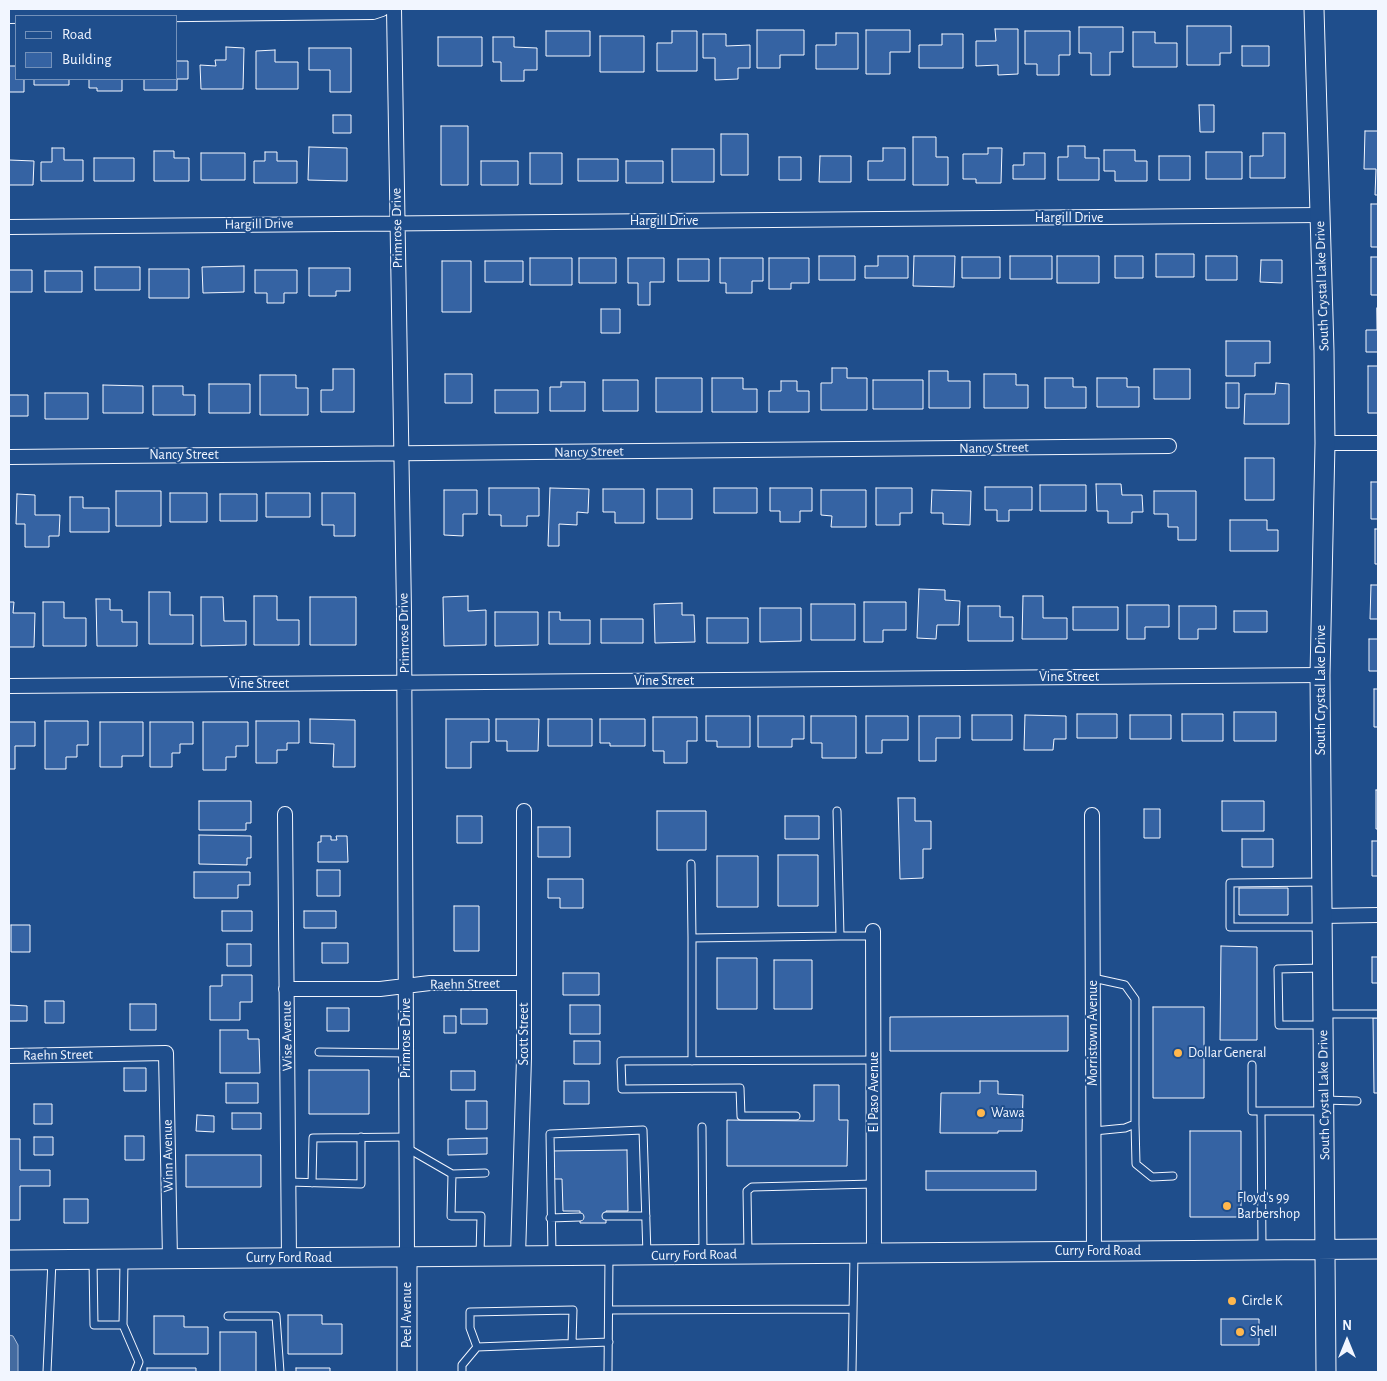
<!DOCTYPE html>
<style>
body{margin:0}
#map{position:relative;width:1387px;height:1381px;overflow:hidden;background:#1f4e8c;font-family:"Alegreya Sans",sans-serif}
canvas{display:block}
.frame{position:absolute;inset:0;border:10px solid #f2f6ff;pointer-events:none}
.legend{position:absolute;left:15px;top:15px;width:162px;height:65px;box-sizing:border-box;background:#1f4e8c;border:1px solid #7391ba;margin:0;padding:6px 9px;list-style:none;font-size:15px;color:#f2f6ff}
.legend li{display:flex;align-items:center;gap:10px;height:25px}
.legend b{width:25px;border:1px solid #7391ba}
.north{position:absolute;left:1322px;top:1316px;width:50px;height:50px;-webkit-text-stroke:4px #1f4e8c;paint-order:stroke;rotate:0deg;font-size:14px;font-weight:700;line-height:20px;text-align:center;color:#f2f6ff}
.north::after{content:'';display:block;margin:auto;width:18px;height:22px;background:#f2f6ff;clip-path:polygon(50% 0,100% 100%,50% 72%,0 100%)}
</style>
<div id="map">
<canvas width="1387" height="1381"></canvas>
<div class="frame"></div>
<ul class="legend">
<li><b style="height:6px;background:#1f4e8c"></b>Road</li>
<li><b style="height:14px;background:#3563a3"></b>Building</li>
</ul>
<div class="north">N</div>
</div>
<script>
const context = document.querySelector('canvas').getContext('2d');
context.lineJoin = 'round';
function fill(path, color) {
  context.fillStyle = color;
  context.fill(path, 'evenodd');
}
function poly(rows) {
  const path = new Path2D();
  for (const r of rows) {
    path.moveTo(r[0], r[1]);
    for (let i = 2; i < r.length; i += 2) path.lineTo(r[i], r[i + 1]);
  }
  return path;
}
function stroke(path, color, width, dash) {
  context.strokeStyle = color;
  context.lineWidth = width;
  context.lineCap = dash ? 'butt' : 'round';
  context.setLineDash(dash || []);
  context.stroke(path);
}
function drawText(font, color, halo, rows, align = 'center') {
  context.font = font + ' "Alegreya Sans",sans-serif';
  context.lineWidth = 4;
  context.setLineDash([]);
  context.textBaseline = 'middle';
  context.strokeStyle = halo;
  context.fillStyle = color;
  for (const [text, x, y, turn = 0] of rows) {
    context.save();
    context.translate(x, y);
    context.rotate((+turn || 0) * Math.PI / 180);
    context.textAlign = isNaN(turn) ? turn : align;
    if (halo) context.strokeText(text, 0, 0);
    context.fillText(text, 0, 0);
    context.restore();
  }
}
const water = poly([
 [9,1335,13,1336,18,1345,18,1372,9,1372,9,1335]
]);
const building = poly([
 [1187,26,1231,26,1231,53,1220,53,1220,65,1187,65,1187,26],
 [1079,27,1123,27,1123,52,1110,52,1110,75,1091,75,1091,53,1079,53,1079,27],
 [995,29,1018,29,1018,74,998,75,998,65,976,66,976,41,996,41,995,29],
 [757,30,804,30,804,55,780,55,780,68,757,68,757,30],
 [866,30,910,30,910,52,890,52,890,74,866,74,866,30],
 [546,31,590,31,590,56,546,56,546,31],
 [672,31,697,31,697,71,657,71,657,43,672,43,672,31],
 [1025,31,1070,31,1070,55,1059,55,1059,75,1037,75,1037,64,1025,64,1025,31],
 [1133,32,1155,32,1155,43,1177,43,1177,67,1133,67,1133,32],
 [836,33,858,33,858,69,816,69,816,45,836,45,836,33],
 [703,34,726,34,726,46,750,45,750,68,738,68,738,79,715,80,715,58,703,58,703,34],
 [942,34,963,34,963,68,919,68,919,45,942,45,942,34],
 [600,36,644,36,644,72,600,72,600,36],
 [438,37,482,37,482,66,438,66,438,37],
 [493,37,514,37,514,47,537,48,537,70,524,70,524,81,501,81,501,62,493,62,493,37],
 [1242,46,1269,46,1269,66,1242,66,1242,46],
 [226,47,244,48,243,89,201,89,200,65,216,66,215,60,226,60,226,47],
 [309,48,351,48,351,92,330,92,330,70,309,70,309,48],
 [275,50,275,62,298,62,298,89,256,89,256,51,275,50],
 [176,61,188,61,188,79,177,79,177,90,144,90,144,79,176,79,176,61],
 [9,66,16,66,16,79,24,79,24,92,9,92,9,66],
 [34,79,69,79,69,85,34,85,34,79],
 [89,79,122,79,122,91,97,91,97,88,89,88,89,79],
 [1199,105,1214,105,1214,132,1200,132,1199,105],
 [333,115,351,115,351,133,333,133,333,115],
 [441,126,468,126,468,185,441,185,441,126],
 [1365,131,1378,131,1378,195,1375,195,1376,169,1364,169,1365,131],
 [1263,133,1285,133,1285,178,1250,178,1250,156,1263,156,1263,133],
 [721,134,748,134,748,175,721,175,721,134],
 [913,137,936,137,936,157,948,157,948,185,913,185,913,137],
 [1068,146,1085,146,1085,158,1099,158,1099,180,1058,180,1058,157,1068,157,1068,146],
 [309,147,347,148,347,181,308,180,309,147],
 [52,148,64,148,64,160,83,160,83,181,41,181,41,162,52,162,52,148],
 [883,148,905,148,905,180,868,180,868,161,883,161,883,148],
 [988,148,1002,148,1001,183,976,183,976,179,963,179,963,154,988,154,988,148],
 [672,149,714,149,714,182,672,182,672,149],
 [1104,150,1135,150,1135,161,1147,161,1147,181,1115,181,1115,171,1104,171,1104,150],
 [154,151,174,151,174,158,189,158,189,181,154,181,154,151],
 [265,152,277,152,277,161,297,161,297,183,254,183,254,161,265,161,265,152],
 [1206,152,1242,152,1242,179,1206,179,1206,152],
 [201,153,245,153,245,180,201,180,201,153],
 [530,153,562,153,562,184,530,184,530,153],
 [1024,153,1045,153,1045,179,1013,179,1013,165,1024,165,1024,153],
 [820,156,851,156,851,182,819,182,820,156],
 [1159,156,1190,156,1190,180,1159,180,1159,156],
 [779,157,801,157,801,180,779,180,779,157],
 [94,158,134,158,134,181,94,181,94,158],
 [578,159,618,159,618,181,578,181,578,159],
 [9,160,34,161,33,185,9,185,9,160],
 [481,161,518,161,518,185,481,185,481,161],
 [626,161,663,161,663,183,626,183,626,161],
 [1371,204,1378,204,1378,247,1371,247,1371,204],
 [1156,254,1194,254,1194,277,1156,277,1156,254],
 [819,256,855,256,855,280,819,280,819,256],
 [878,256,908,256,908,278,865,278,865,266,878,266,878,256],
 [914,256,955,256,954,287,913,286,914,256],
 [1010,256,1052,256,1052,279,1010,279,1010,256],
 [1057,256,1099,256,1099,283,1057,283,1057,256],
 [1115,256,1143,256,1143,278,1115,278,1115,256],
 [1206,256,1237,256,1237,280,1206,280,1206,256],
 [962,257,1000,257,1000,278,962,278,962,257],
 [1371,257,1378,257,1378,295,1371,295,1371,257],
 [530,258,572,258,572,285,530,285,530,258],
 [579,258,616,258,616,283,579,283,579,258],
 [628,258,664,258,664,282,650,282,650,305,638,305,638,283,628,283,628,258],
 [720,258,763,258,763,281,752,281,752,293,726,293,726,283,720,283,720,258],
 [769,258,809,258,809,283,791,283,791,289,769,289,769,258],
 [678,259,709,259,709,281,678,281,678,259],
 [1261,260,1282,260,1282,283,1260,282,1261,260],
 [442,261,471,261,471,312,442,312,442,261],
 [485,261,523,261,523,282,485,282,485,261],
 [244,266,244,292,203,293,202,267,244,266],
 [95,267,140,267,140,290,95,290,95,267],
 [309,268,350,268,350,291,336,291,336,296,309,296,309,268],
 [149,269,189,269,189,298,149,298,149,269],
 [9,270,32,270,32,292,9,292,9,270],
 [255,270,297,270,297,293,284,293,284,303,267,303,267,293,255,293,255,270],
 [45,271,82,271,82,292,45,292,45,271],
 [1377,308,1378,352,1366,352,1366,330,1377,330,1377,308],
 [601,309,620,309,620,333,601,333,601,309],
 [1226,341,1270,341,1270,363,1255,363,1255,376,1226,376,1226,341],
 [1368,366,1378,366,1378,413,1368,413,1368,366],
 [832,368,847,368,847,378,867,378,867,410,821,410,821,383,832,383,832,368],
 [333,369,354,369,354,412,321,412,321,390,333,390,333,369],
 [1154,369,1190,369,1190,399,1154,399,1154,369],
 [929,371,948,371,948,381,970,381,970,408,929,408,929,371],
 [445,374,472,374,472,403,445,403,445,374],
 [984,374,1016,374,1016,385,1028,385,1028,408,984,408,984,374],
 [260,375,296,375,296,388,308,388,308,415,260,415,260,375],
 [656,378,702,378,702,412,656,412,656,378],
 [712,378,743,378,743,389,757,389,757,412,712,412,712,378],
 [1045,378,1073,378,1073,387,1086,387,1086,408,1045,408,1045,378],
 [1097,378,1127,378,1127,387,1139,387,1139,407,1097,407,1097,378],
 [603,380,638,380,638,411,603,411,603,380],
 [873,380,923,380,923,409,873,409,873,380],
 [781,381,797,381,797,391,809,391,809,412,769,412,769,391,781,391,781,381],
 [561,382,585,382,585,411,550,411,550,387,561,387,561,382],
 [1226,383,1239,383,1239,408,1226,408,1226,383],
 [1276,383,1289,384,1289,424,1244,424,1245,394,1275,394,1276,383],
 [209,384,250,384,250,413,209,413,209,384],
 [103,385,143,386,143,413,103,413,103,385],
 [153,386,183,386,183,395,195,395,195,415,153,415,153,386],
 [495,390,538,390,538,413,495,413,495,390],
 [45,393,88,393,88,419,45,419,45,393],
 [9,395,28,395,28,416,9,416,9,395],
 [1245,458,1274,458,1274,500,1245,500,1245,458],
 [1371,482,1378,482,1378,519,1371,519,1371,482],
 [1096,484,1121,484,1122,495,1142,495,1143,512,1132,512,1132,523,1108,523,1108,511,1097,511,1096,484],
 [1040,485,1086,485,1086,511,1040,511,1040,485],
 [985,487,1032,487,1032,510,1009,510,1009,521,997,521,997,510,985,510,985,487],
 [489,488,539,488,539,516,527,516,527,526,501,526,501,515,489,515,489,488],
 [550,488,589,489,588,513,577,512,577,525,559,524,559,546,548,546,550,488],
 [714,488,757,488,757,513,714,513,714,488],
 [770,488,812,488,812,511,800,511,800,522,780,522,780,511,770,511,770,488],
 [876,488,912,488,912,513,900,513,900,525,876,525,876,488],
 [603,489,644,489,644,523,615,523,615,512,603,512,603,489],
 [657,489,692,489,692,519,657,519,657,489],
 [444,490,477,490,477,514,463,514,463,536,444,535,444,490],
 [821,490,866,490,866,527,831,527,832,516,821,515,821,490],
 [932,490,971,491,970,525,943,524,943,513,931,513,932,490],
 [116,491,161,491,161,526,116,526,116,491],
 [1154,491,1196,491,1196,540,1178,540,1178,527,1168,527,1168,514,1154,514,1154,491],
 [170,493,207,493,207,522,170,522,170,493],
 [266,493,310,493,310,517,266,517,266,493],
 [322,493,355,493,355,536,334,536,334,525,322,525,322,493],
 [17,494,35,495,35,515,60,515,59,536,49,536,49,547,25,547,25,524,16,524,17,494],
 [220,494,257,494,257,521,220,521,220,494],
 [70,497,83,497,83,508,109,508,109,532,70,532,70,497],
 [1230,520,1267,520,1267,530,1278,530,1278,551,1230,551,1230,520],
 [1375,529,1378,529,1378,564,1375,564,1375,529],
 [1371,585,1378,585,1378,619,1370,619,1371,585],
 [919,589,945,590,945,600,960,601,959,625,937,625,936,639,917,638,919,589],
 [149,592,170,592,170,615,193,615,193,644,149,644,149,592],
 [254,596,277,596,277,620,299,620,299,645,254,645,254,596],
 [468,596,468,611,486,610,486,645,444,646,443,597,468,596],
 [1023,596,1043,596,1043,618,1067,618,1067,639,1022,639,1023,596],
 [201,597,223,597,224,621,246,621,246,645,201,646,201,597],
 [310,597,356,597,356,645,310,645,310,597],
 [96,599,110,599,110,610,122,610,122,622,137,622,137,646,97,646,96,599],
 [9,602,14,602,13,613,35,613,34,647,9,647,9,602],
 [43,602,64,602,64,618,86,618,86,646,43,646,43,602],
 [864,602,906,602,906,630,883,630,883,642,864,642,864,602],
 [682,603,682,615,694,615,695,642,655,643,654,604,682,603],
 [811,604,855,604,855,640,811,640,811,604],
 [1127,605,1169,605,1169,627,1145,627,1145,639,1127,639,1127,605],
 [968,606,1000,606,1000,617,1013,617,1013,641,968,641,968,606],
 [1179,606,1216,606,1216,629,1198,629,1198,639,1179,639,1179,606],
 [1073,607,1118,607,1118,630,1073,630,1073,607],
 [760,608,801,608,801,641,760,642,760,608],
 [1234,611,1267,611,1267,632,1234,632,1234,611],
 [495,612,538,612,538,645,495,646,495,612],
 [549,612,560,612,560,620,590,620,590,644,549,644,549,612],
 [707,618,748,618,748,643,707,643,707,618],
 [601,619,643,619,643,643,601,643,601,619],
 [1369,639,1378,639,1378,671,1369,671,1369,639],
 [1374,689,1378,689,1378,727,1374,727,1374,689],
 [1234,712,1276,712,1276,741,1234,741,1234,712],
 [1077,714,1117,714,1117,738,1077,738,1077,714],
 [1182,714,1223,714,1223,741,1182,741,1182,714],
 [972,715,1012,715,1012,740,972,740,972,715],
 [1025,715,1066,716,1066,739,1054,739,1053,750,1024,750,1025,715],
 [1130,715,1171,715,1171,739,1130,739,1130,715],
 [706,716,750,716,750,747,717,747,717,741,706,741,706,716],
 [758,716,804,716,804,739,792,739,792,747,758,747,758,716],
 [811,716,856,716,856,758,822,758,822,743,811,743,811,716],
 [866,716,908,716,908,740,882,740,882,753,866,753,866,716],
 [919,716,960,716,960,738,936,738,936,761,919,761,919,716],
 [653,717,697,717,697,741,687,741,687,763,664,763,664,751,653,751,653,717],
 [310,719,355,720,355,767,333,767,334,744,310,743,310,719],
 [446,719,489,719,489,742,471,742,471,768,446,768,446,719],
 [496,719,539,719,538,751,507,751,507,741,496,741,496,719],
 [548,719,592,719,592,746,548,746,548,719],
 [600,719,645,719,645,746,610,746,610,743,600,743,600,719],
 [45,721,88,721,88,745,77,745,77,757,66,757,66,769,45,769,45,721],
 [256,721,299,721,299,743,287,743,287,750,277,750,277,763,256,763,256,721],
 [9,722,35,722,35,746,15,746,15,769,9,769,9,722],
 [100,722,143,722,143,756,122,756,122,767,100,767,100,722],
 [150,722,193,722,193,744,180,744,180,753,172,753,172,767,150,767,150,722],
 [203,722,248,722,248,746,236,746,236,757,226,757,226,770,203,770,203,722],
 [1376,790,1378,790,1378,829,1376,829,1376,790],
 [898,798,915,798,915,821,931,821,931,849,923,849,923,878,900,879,898,798],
 [199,801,251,801,251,823,246,823,246,830,199,830,199,801],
 [1222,801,1264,801,1264,831,1222,831,1222,801],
 [1144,809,1160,809,1160,838,1144,838,1144,809],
 [657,811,706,811,706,850,657,850,657,811],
 [457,816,482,816,482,843,457,843,457,816],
 [785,816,819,816,819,839,785,839,785,816],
 [538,827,570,827,570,857,538,857,538,827],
 [199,835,251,836,251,858,247,858,247,865,199,864,199,835],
 [321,836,331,836,331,840,337,840,336,836,347,836,348,862,318,862,318,842,321,842,321,836],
 [1242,839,1273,839,1273,867,1242,867,1242,839],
 [1372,841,1378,841,1378,876,1372,876,1372,841],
 [778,855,818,855,818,906,778,906,778,855],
 [717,856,758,856,758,907,717,907,717,856],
 [317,870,340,870,340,896,317,896,317,870],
 [194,872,250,872,250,885,238,885,238,898,194,898,194,872],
 [548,879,583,879,583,908,560,908,560,898,548,898,548,879],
 [1239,888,1288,888,1288,915,1239,915,1239,888],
 [454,906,479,906,479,951,454,951,454,906],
 [222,911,252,911,252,931,222,931,222,911],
 [304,911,336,911,336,928,304,928,304,911],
 [11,925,30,925,30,952,11,952,11,925],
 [322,943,348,943,348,963,322,963,322,943],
 [227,944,251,944,251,966,227,966,227,944],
 [1221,946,1257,947,1257,1040,1220,1040,1221,946],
 [1372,957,1378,957,1378,983,1372,983,1372,957],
 [717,958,757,958,757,1009,717,1009,717,958],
 [774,960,812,960,812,1009,774,1009,774,960],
 [563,973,599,973,599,995,563,995,563,973],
 [222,975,252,975,252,1002,240,1002,240,1020,210,1020,210,986,222,986,222,975],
 [45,1001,64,1001,64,1023,45,1023,45,1001],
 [130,1004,156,1004,156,1030,130,1030,130,1004],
 [9,1005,27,1006,27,1021,9,1021,9,1005],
 [570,1005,600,1005,600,1034,570,1034,570,1005],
 [1153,1007,1204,1007,1204,1098,1153,1098,1153,1007],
 [327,1008,349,1008,349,1031,327,1031,327,1008],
 [461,1009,487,1009,487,1024,461,1024,461,1009],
 [444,1016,456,1016,456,1033,444,1033,444,1016],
 [1068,1016,1068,1051,890,1051,890,1017,1068,1016],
 [1373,1018,1378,1018,1378,1093,1374,1093,1373,1018],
 [220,1030,248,1030,248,1039,259,1039,260,1073,220,1073,220,1030],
 [574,1041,600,1041,600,1064,574,1064,574,1041],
 [124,1068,146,1068,146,1091,124,1091,124,1068],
 [309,1070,369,1070,369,1114,309,1114,309,1070],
 [451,1071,475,1071,475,1090,451,1090,451,1071],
 [564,1081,589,1081,589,1104,564,1104,564,1081],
 [980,1081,998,1081,998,1094,1023,1095,1022,1131,998,1131,998,1133,940,1133,941,1093,980,1093,980,1081],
 [226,1083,258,1083,258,1103,226,1103,226,1083],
 [814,1085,839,1085,839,1120,848,1120,847,1166,727,1166,727,1120,814,1121,814,1085],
 [466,1101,487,1101,487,1129,466,1129,466,1101],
 [34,1104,52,1104,52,1124,34,1124,34,1104],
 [232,1113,261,1113,261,1129,232,1129,232,1113],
 [197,1115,214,1116,214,1132,196,1131,197,1115],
 [1190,1131,1241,1131,1241,1217,1190,1217,1190,1131],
 [125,1136,144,1136,144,1160,125,1160,125,1136],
 [34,1137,53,1137,53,1155,34,1155,34,1137],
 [487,1138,487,1154,448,1155,448,1139,487,1138],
 [9,1139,20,1139,20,1170,50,1170,50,1186,20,1186,20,1220,9,1220,9,1139],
 [627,1150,628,1211,606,1211,606,1223,580,1223,580,1211,563,1211,562,1179,552,1179,551,1151,627,1150],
 [186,1155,261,1155,261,1187,186,1187,186,1155],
 [926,1171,1036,1171,1036,1190,926,1190,926,1171],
 [64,1199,88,1199,88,1223,64,1223,64,1199],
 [288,1315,322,1315,322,1324,342,1324,342,1354,288,1354,288,1315],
 [154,1316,184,1316,184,1327,208,1327,208,1354,154,1354,154,1316],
 [1221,1319,1259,1319,1259,1345,1221,1345,1221,1319],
 [220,1332,256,1332,256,1372,220,1372,220,1332],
 [147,1368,196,1368,196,1372,147,1372,147,1368],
 [296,1368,330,1368,330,1372,296,1372,296,1368]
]);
const lane = poly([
 [837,811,840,936,873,936],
 [691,864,692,938,840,936],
 [1321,882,1230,883,1230,927,1322,927],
 [692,938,692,1061],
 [1093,978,1125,985,1135,999,1135,1124,1125,1128,1094,1131],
 [1323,1014,1378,1014],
 [1322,1025,1279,1025,1278,969,1322,968],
 [319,1052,406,1053],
 [1252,1065,1252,1111,1323,1111],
 [1324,1100,1357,1101],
 [1261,1111,1262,1248],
 [796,1116,741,1116,740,1088,622,1089,621,1061,874,1060],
 [1135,1124,1136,1164,1152,1177,1173,1176],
 [702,1127,703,1254],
 [407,1148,452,1174,451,1216,481,1216,480,1255],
 [452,1174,485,1173],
 [288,1182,361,1184,361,1137],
 [312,1183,313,1138,407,1137],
 [606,1216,646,1216],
 [550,1218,580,1217],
 [748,1252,747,1191,752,1187,874,1184],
 [552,1255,550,1134,643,1130,647,1255],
 [93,1260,94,1325,123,1325,124,1261],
 [609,1310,852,1309],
 [228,1316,276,1316,280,1372],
 [123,1325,139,1362,135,1372],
 [477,1347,470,1328,470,1312,573,1310,572,1343],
 [47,1372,52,1260],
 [462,1372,462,1365,477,1347,609,1342],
 [608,1372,609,1256],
 [852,1372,854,1254]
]);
const street = poly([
 [394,9,404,611,407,1257],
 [9,16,373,12,382,9],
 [9,227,1319,215],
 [1325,443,1378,443],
 [9,457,1169,446],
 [9,686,1320,675],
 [285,814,289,1259],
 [1092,815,1094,1251],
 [1322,916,1378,915],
 [873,931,874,1253],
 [286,989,380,989,430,983,524,983],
 [9,1056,166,1053,170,1259],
 [518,1256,524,1058,524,811]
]);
const secondary = poly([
 [1314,9,1324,351,1325,443,1320,675,1326,1372],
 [407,1257,407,1372],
 [9,1260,1378,1249]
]);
const markers = [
 [1178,1053,5,"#ffb74d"],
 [981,1113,5,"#ffb74d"],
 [1227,1206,5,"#ffb74d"],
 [1232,1301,5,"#ffb74d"],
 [1240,1332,5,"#ffb74d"]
];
const streetNames = [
 ["Hargill Drive",1069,218],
 ["Hargill Drive",664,221],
 ["Hargill Drive",259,224,-1],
 ["Primrose Drive",397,228,-91],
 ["South Crystal Lake Drive",1322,286,-92],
 ["Nancy Street",994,448,-1],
 ["Nancy Street",589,452,-1],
 ["Nancy Street",184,455],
 ["Primrose Drive",404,633,-91],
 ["Vine Street",1069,677],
 ["Vine Street",664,681],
 ["Vine Street",259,684],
 ["South Crystal Lake Drive",1321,690,-90],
 ["Raehn Street",465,984,-1],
 ["Morristown Avenue",1093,1033,-90],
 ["Scott Street",524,1034,-90],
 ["Wise Avenue",287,1036,-91],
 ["Primrose Drive",406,1038,-90],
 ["Raehn Street",58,1055,-1],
 ["El Paso Avenue",874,1092,-90],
 ["South Crystal Lake Drive",1324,1095,-91],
 ["Winn Avenue",168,1156,-91],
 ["Curry Ford Road",1098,1251],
 ["Curry Ford Road",694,1255,-1],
 ["Curry Ford Road",289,1258],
 ["Peel Avenue",407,1315,-90]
];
const poiNames = [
 ["Dollar General",1188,1053],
 ["Wawa",991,1113],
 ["Floyd's 99",1237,1198],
 ["Barbershop",1237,1214],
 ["Circle K",1242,1301],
 ["Shell",1250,1332]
];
fill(water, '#446ba0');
stroke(water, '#a8bbd7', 1);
fill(building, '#3563a3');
stroke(building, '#f2f6ff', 1);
stroke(lane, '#f2f6ff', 9);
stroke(street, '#f2f6ff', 16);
stroke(secondary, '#f2f6ff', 21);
stroke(lane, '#1f4e8c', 7);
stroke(street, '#1f4e8c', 14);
stroke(secondary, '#1f4e8c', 19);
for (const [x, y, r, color] of markers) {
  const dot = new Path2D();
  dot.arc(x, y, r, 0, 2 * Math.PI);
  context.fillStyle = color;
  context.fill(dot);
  stroke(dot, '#1f4e8c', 2);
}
drawText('14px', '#f2f6ff', '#1f4e8c', streetNames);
drawText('14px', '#f2f6ff', '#1f4e8c', poiNames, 'left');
</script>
